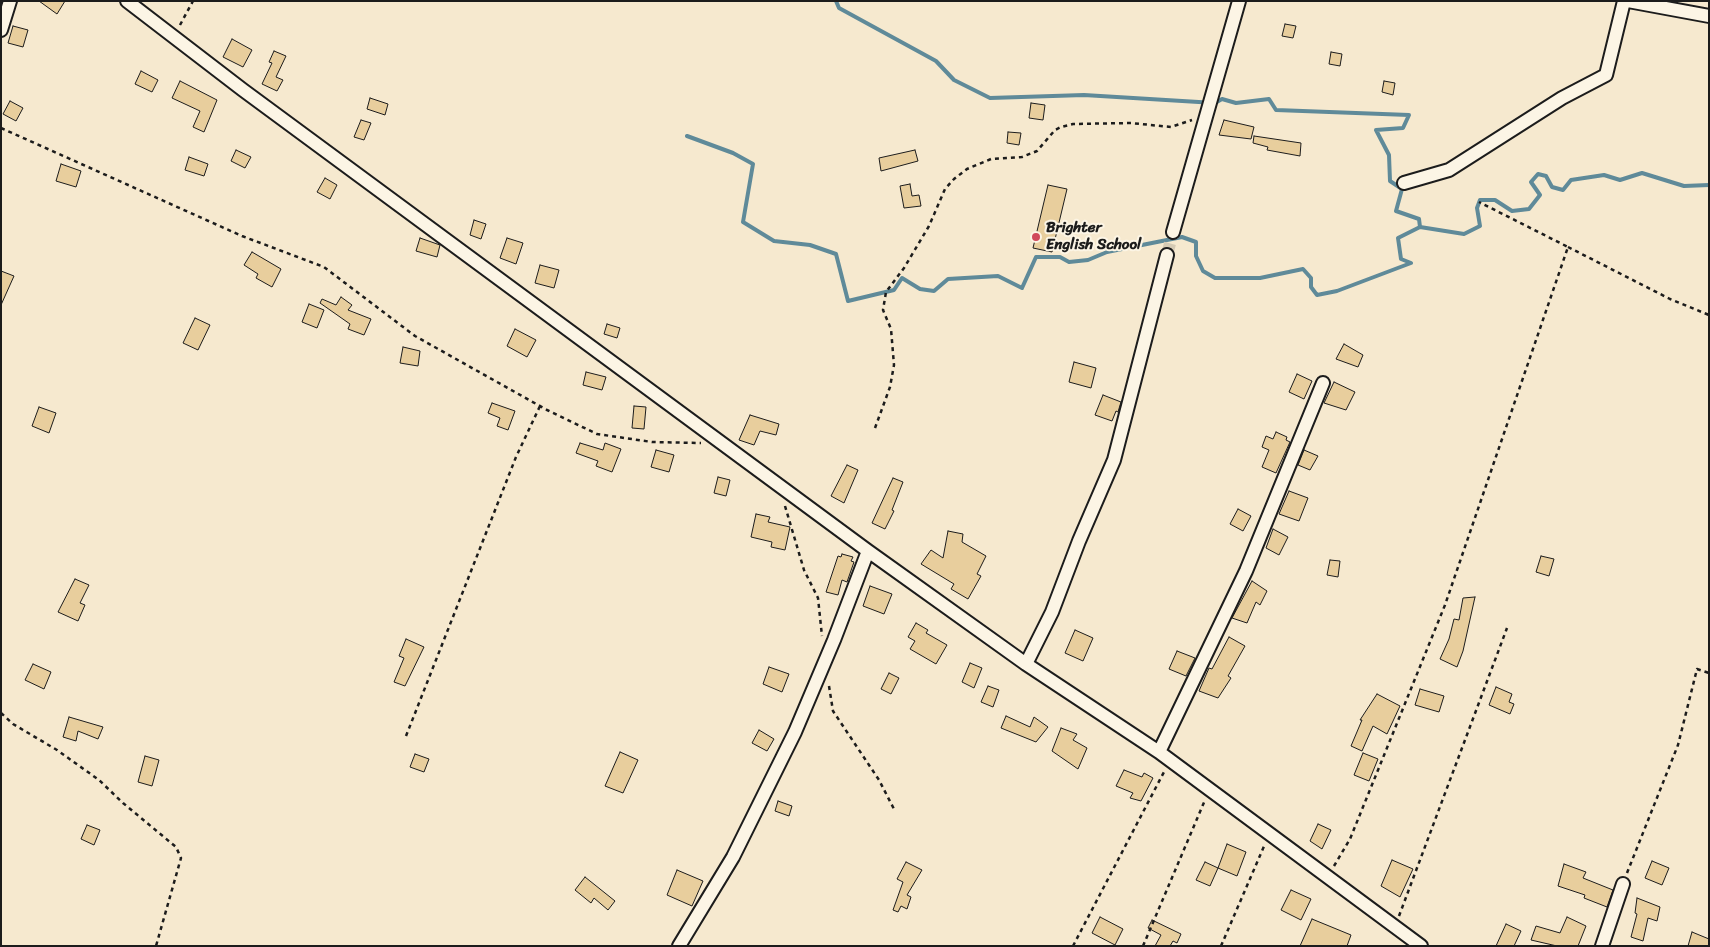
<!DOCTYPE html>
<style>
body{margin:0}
#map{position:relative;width:1710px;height:947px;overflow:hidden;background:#f6e9cf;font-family:Sriracha,sans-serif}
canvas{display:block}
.frame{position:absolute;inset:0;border:2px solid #1c1c1c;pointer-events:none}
</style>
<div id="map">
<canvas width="1710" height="947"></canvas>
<div class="frame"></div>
</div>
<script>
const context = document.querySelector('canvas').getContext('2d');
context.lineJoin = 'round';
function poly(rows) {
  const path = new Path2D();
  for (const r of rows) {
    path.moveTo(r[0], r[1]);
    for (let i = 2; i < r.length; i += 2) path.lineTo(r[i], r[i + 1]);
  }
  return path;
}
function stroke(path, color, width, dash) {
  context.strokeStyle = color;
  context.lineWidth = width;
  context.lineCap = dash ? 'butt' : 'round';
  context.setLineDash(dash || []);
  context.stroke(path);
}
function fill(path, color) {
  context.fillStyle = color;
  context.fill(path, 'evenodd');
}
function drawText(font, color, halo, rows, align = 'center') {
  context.font = font + ' Sriracha,sans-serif';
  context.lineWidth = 4;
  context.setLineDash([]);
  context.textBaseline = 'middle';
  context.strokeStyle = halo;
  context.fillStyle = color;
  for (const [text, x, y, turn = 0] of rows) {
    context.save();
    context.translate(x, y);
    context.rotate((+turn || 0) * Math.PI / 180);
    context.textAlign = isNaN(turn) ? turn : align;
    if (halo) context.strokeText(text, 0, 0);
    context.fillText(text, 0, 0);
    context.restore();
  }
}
const stream = poly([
 [836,1,839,8,936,61,954,80,990,98,1084,95,1215,103,1222,99,1236,103,1269,99,1276,110,1409,115,1403,128,1376,130,1389,155,1390,181,1402,189,1396,211,1419,219,1420,227],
 [687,136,733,153,753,164,743,222,774,241,810,245,836,254,848,301,894,290,902,278,920,289,934,291,948,279,998,276,1022,288,1036,257,1060,257,1069,262,1088,260,1107,252,1182,237,1196,242,1196,256,1203,271,1215,278,1260,278,1303,269,1311,278,1311,287,1317,295,1337,291,1411,263,1401,259,1398,238,1420,227,1464,234,1480,226,1477,208,1480,200,1495,200,1512,211,1529,209,1540,195,1531,182,1538,174,1546,176,1552,187,1563,190,1571,180,1604,175,1620,180,1642,173,1684,186,1709,185]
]);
const building = poly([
 [39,1,65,1,57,14,39,1],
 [1285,24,1296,26,1293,38,1282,36,1285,24],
 [13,26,28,30,23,47,8,43,13,26],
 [232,39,252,50,243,67,223,57,232,39],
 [274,51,286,56,276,77,283,80,277,91,262,84,272,63,269,62,274,51],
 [1331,52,1342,54,1340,66,1329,64,1331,52],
 [141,71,158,80,152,92,135,84,141,71],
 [180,81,217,100,204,132,193,127,200,111,172,98,180,81],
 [1384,81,1395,83,1393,95,1382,92,1384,81],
 [370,98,388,104,385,115,367,109,370,98],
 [10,101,23,108,16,121,3,114,10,101],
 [1031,103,1045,105,1043,120,1029,118,1031,103],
 [361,120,371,123,364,140,354,137,361,120],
 [1224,120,1254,127,1251,139,1219,135,1224,120],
 [1008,132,1021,133,1019,145,1007,143,1008,132],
 [1254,136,1301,143,1300,156,1267,150,1268,147,1253,143,1254,136],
 [236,150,251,157,245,168,231,161,236,150],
 [915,150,918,161,881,171,879,158,915,150],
 [189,157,208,164,204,176,185,170,189,157],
 [61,164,81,171,76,187,56,181,61,164],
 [325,178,337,185,330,199,317,192,325,178],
 [910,184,912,196,919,195,921,206,904,208,900,186,910,184],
 [1048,185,1067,189,1052,252,1033,248,1048,185],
 [474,220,486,224,481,239,470,235,474,220],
 [420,238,440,245,437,257,416,251,420,238],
 [507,238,523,243,516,264,500,258,507,238],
 [252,252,281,269,272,287,256,278,258,274,244,265,252,252],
 [540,265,559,270,554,288,535,283,540,265],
 [1,271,14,276,1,305,1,271],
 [341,297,352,305,348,310,371,319,364,335,348,329,350,324,320,303,322,299,336,305,341,297],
 [309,304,324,310,317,328,302,322,309,304],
 [195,318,210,325,198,350,183,343,195,318],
 [607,324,620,328,617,338,604,334,607,324],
 [515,329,536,340,527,357,507,346,515,329],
 [1344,344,1363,355,1358,367,1336,359,1344,344],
 [403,347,420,351,418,366,400,363,403,347],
 [1074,362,1096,368,1091,388,1069,382,1074,362],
 [586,372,606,377,602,390,583,385,586,372],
 [1297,374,1312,381,1304,399,1289,392,1297,374],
 [1334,382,1355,392,1346,410,1324,403,1334,382],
 [1103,395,1121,402,1118,412,1116,411,1112,421,1095,415,1103,395],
 [492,403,515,411,508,430,497,426,500,418,488,413,492,403],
 [634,406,646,407,644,429,632,428,634,406],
 [39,407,56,413,49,433,32,426,39,407],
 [750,415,779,424,776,435,760,431,754,445,739,440,750,415],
 [1276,432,1287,437,1286,440,1290,442,1276,473,1262,467,1269,450,1262,447,1266,436,1273,439,1276,432],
 [580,443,603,450,605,443,621,449,612,472,596,466,598,461,576,453,580,443],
 [656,450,674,455,669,472,651,467,656,450],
 [1304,450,1318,456,1310,470,1298,465,1304,450],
 [847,465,858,470,844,503,831,496,847,465],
 [718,477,730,480,726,496,714,493,718,477],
 [893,478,903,482,892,510,894,511,885,529,872,523,893,478],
 [1289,491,1308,498,1299,521,1279,514,1289,491],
 [1238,509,1251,516,1243,531,1230,524,1238,509],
 [756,514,770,517,768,522,790,527,785,550,771,547,772,542,751,537,756,514],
 [1273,529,1288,537,1279,555,1266,548,1273,529],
 [948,531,963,534,962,542,986,556,977,574,981,576,968,599,951,589,954,584,921,564,931,550,943,558,948,531],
 [842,554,853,557,851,561,854,562,847,582,842,580,838,595,826,592,838,556,841,557,842,554],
 [1541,556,1554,559,1549,576,1536,572,1541,556],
 [1330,560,1340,561,1338,577,1327,575,1330,560],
 [75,579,89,585,80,603,85,605,78,621,58,612,75,579],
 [1252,581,1267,591,1260,605,1256,602,1247,623,1232,618,1252,581],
 [870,586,892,594,884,614,863,606,870,586],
 [1475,597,1463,651,1457,667,1440,659,1449,639,1454,619,1459,620,1463,598,1475,597],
 [916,623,928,630,926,633,947,645,936,664,910,649,915,641,908,637,916,623],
 [1075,630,1093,638,1083,661,1065,653,1075,630],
 [1229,637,1245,646,1228,676,1231,678,1218,698,1199,691,1209,668,1212,669,1229,637],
 [406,639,424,647,405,686,394,682,404,658,399,656,406,639],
 [1177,651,1195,658,1186,676,1169,669,1177,651],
 [970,663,982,668,974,688,962,682,970,663],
 [33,664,51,672,44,689,25,680,33,664],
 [769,667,789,674,782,692,763,684,769,667],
 [889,673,899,678,891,694,881,689,889,673],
 [988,686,999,690,993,707,981,702,988,686],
 [1496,687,1512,694,1509,702,1514,704,1510,714,1489,705,1496,687],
 [1420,689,1444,696,1439,712,1415,705,1420,689],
 [1377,694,1400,706,1387,734,1373,726,1362,751,1351,746,1362,720,1360,720,1377,694],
 [1006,716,1030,727,1034,717,1048,727,1036,742,1001,728,1006,716],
 [69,717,103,727,98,739,78,731,76,741,63,737,69,717],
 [1061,728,1077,734,1073,740,1087,748,1078,769,1052,751,1061,728],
 [759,730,774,739,767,751,752,743,759,730],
 [620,752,638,760,623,793,605,786,620,752],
 [1363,753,1378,759,1369,781,1354,775,1363,753],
 [415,754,429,759,424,772,410,767,415,754],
 [145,756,159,760,152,786,138,782,145,756],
 [1124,770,1142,777,1144,773,1153,778,1141,801,1130,798,1133,793,1116,786,1124,770],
 [778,801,792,806,789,816,775,811,778,801],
 [1318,824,1331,830,1322,849,1310,841,1318,824],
 [87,825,100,830,94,845,81,839,87,825],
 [1227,844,1246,852,1237,876,1218,868,1227,844],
 [1392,860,1413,869,1400,897,1381,886,1392,860],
 [1652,861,1669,868,1662,885,1645,878,1652,861],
 [906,862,922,870,907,895,911,897,907,909,901,906,898,912,893,910,903,882,897,879,906,862],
 [1205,862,1218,868,1210,886,1196,880,1205,862],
 [1564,864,1586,872,1583,878,1613,890,1607,907,1584,898,1585,895,1558,886,1564,864],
 [677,870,703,881,692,906,667,895,677,870],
 [585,877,615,901,608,910,594,898,591,903,575,890,585,877],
 [1291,890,1311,899,1301,920,1281,910,1291,890],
 [1637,898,1660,907,1657,921,1648,918,1643,941,1631,937,1637,914,1635,913,1637,898],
 [1100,917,1123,929,1115,945,1092,933,1100,917],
 [1567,917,1586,926,1578,946,1557,946,1531,940,1536,926,1560,933,1567,917],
 [1312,919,1351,935,1347,946,1300,946,1312,919],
 [1152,920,1181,934,1177,943,1173,941,1170,946,1155,946,1161,935,1148,928,1152,920],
 [1506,924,1521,931,1514,946,1496,946,1506,924],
 [1692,932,1709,939,1709,946,1688,946,1692,932]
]);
const minorTunnel = poly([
 [1167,255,1173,232]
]);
const path = poly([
 [180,25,193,1],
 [1,128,242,236,324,267,415,336,547,410,597,434,652,442,701,443],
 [1568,247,1670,299,1709,315],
 [875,428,890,387,894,365,891,329,883,310,886,292,904,268,929,226,945,189,954,179,967,169,991,159,1022,157,1037,151,1055,130,1061,127,1073,124,1131,123,1171,127,1192,120],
 [785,506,804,570,818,598,822,636],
 [829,686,833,711,879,780,895,811],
 [1,713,13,724,57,750,99,780,123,803,176,847,181,858,156,946],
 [406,736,516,457,540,406],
 [1334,866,1350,839,1445,605,1568,247,1479,202],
 [1627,873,1678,745,1697,669,1709,673],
 [1399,916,1507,628],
 [1073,946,1165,770],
 [1143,946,1205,800],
 [1221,946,1265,844]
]);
const minor = poly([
 [127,1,243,90,868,551,1026,664,1159,752,1421,946],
 [1628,1,1709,16],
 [1,30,10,1],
 [1404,183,1449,170,1562,98,1606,75,1624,1],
 [1173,232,1239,1],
 [1026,664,1052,612,1079,541,1114,460,1167,255],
 [1159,752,1246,571,1323,383],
 [679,946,733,857,795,732,834,640,868,551],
 [1602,946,1623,884]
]);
const markers = [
 [1036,237,5,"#d1495b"]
];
const poiNames = [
 ["Brighter",1046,228],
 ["English School",1046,245]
];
stroke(stream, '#5f8a99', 4);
fill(building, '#e8ce9d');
stroke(building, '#1c1c1c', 1);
stroke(minorTunnel, '#d5cab4', 12, [12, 6]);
stroke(minor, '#1c1c1c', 16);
stroke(path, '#1c1c1c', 2.5, [4, 4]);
stroke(minor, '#fcf5e5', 12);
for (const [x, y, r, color] of markers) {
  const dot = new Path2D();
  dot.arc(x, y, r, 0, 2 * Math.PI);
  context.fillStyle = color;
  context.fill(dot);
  stroke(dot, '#fcf5e5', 2);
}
drawText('bold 15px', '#1c1c1c', '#fcf5e5', poiNames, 'left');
</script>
